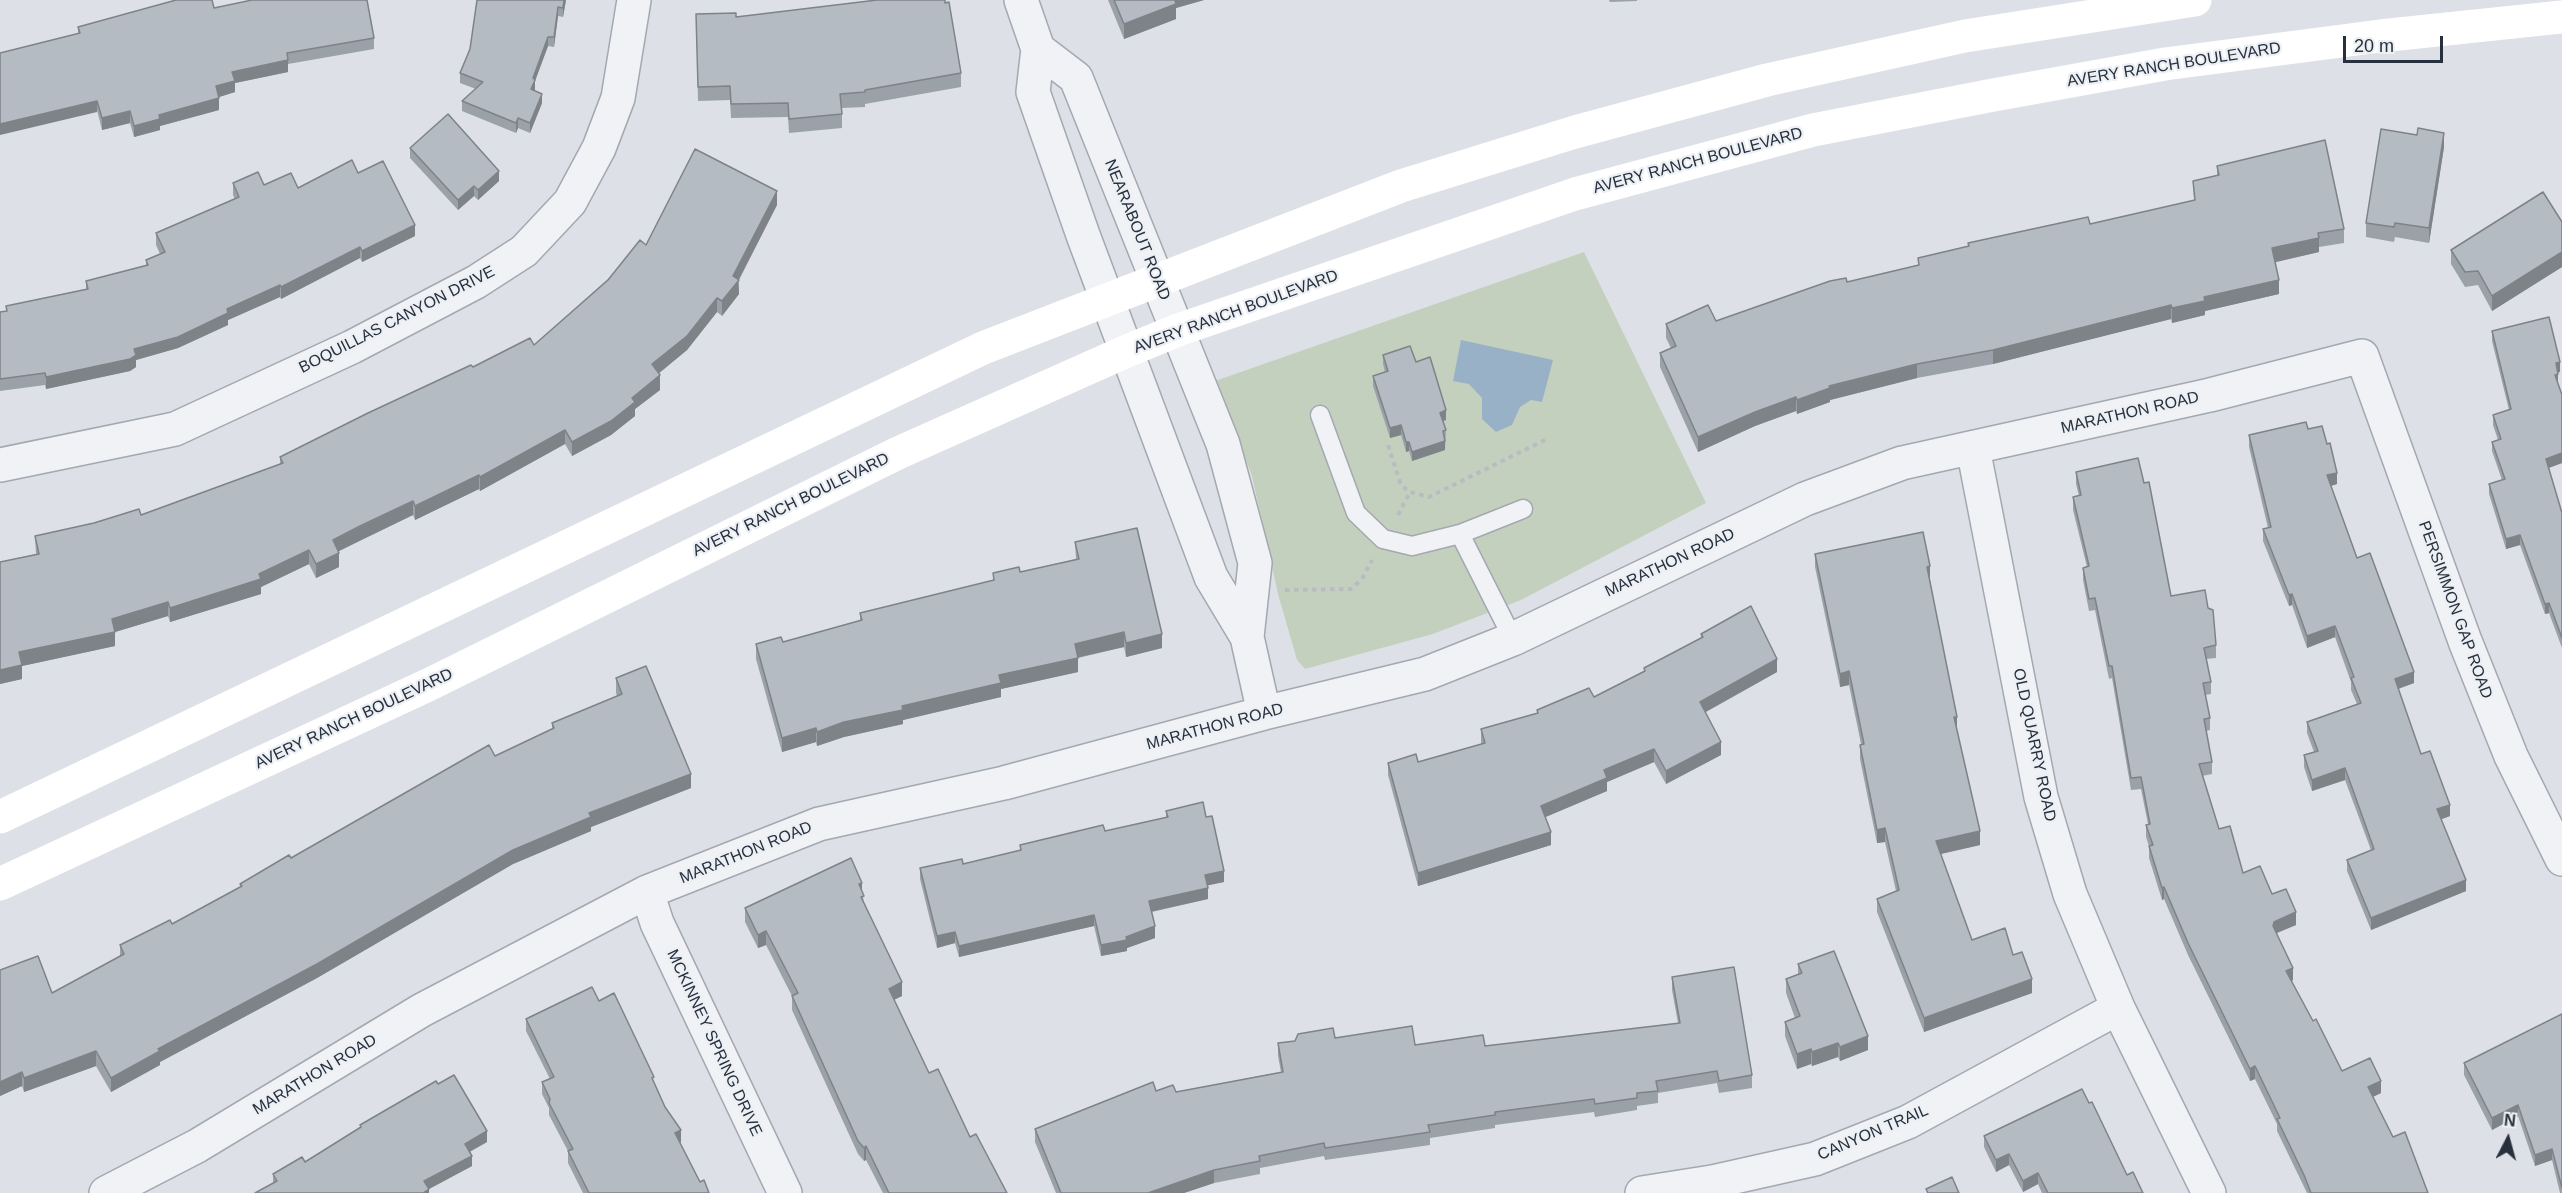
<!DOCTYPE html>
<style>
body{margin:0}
#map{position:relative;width:2562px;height:1193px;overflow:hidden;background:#dde1e7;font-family:Helvetica,sans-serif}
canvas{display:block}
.north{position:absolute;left:2478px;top:1109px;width:60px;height:60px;-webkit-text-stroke:4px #ecf0f4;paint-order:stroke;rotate:6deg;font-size:16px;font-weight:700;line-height:24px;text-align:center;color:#27303d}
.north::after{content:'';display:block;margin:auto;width:21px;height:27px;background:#27303d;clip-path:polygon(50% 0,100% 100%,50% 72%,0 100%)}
.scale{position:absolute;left:2343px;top:36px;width:100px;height:27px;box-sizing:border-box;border:3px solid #27303d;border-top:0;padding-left:8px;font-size:18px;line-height:21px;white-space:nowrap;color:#27303d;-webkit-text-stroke:4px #ecf0f4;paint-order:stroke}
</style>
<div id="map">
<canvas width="2562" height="1193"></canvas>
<div class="north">N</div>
<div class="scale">20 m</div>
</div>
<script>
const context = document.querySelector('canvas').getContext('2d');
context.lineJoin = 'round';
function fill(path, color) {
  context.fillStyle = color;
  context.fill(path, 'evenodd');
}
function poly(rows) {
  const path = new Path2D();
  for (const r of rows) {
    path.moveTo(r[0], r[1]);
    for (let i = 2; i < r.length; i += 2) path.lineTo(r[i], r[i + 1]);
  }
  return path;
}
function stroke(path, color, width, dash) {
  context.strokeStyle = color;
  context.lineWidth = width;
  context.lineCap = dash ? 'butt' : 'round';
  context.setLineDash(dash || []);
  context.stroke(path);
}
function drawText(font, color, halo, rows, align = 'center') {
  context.font = font + ' Helvetica,sans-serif';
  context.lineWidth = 4.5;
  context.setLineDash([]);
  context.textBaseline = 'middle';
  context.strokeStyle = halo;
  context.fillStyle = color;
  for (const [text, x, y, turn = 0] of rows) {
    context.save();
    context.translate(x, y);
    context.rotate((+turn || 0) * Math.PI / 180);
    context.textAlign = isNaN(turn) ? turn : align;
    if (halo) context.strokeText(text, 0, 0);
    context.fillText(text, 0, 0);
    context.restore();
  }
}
const green = poly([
 [1584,252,1706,503,1521,600,1433,634,1305,669,1297,660,1278,594,1252,476,1215,381]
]);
const water = poly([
 [1461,340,1553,360,1542,402,1531,400,1520,407,1512,425,1496,432,1482,419,1482,398,1469,384,1453,381]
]);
const path = poly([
 [1388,445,1401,485,1410,492,1429,497,1547,439],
 [1398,515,1410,492],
 [1285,590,1351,589,1362,579,1372,560]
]);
const service = poly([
 [1320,415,1356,513,1383,539,1412,546,1460,534,1523,509],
 [1460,534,1513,639]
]);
const minor = poly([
 [1021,0,1038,49,1033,92,1083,235,1211,577,1247,637],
 [1038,49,1076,78,1223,444,1255,563,1247,637,1264,713],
 [1973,448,2041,797,2070,894,2118,1008,2209,1193],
 [0,465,175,429,352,347,476,282,524,251,570,202,599,148,618,98,634,0],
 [647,892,657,923,785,1193],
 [106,1193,197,1146,422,1010,647,892,819,824,1004,783,1264,713,1425,674,1513,639,1805,499,1902,463,2210,395,2362,356,2465,641,2511,756,2562,859],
 [1642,1193,1712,1182,1815,1159,1908,1122,2118,1008]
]);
const secondary = poly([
 [0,817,983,348,1401,186,1575,132,1767,80,1965,36,2195,0],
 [0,884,428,685,898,453,1127,351,1178,330,1575,194,1813,130,1988,96,2165,64,2380,36,2562,17]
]);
const wall = poly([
 [477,0,566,0,563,17,558,16,554,47,548,46,535,81,535,91,542,103,530,133,518,128,516,133,462,111,462,101,476,89,460,83,460,73,470,49],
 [1108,0,1204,0,1176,8,1176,19,1124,39],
 [1609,0,1637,0,1637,1,1610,2],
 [214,8,374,38,374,49,288,64,288,72,235,83,235,92,219,97,219,110,160,126,160,130,134,137,130,123,102,130,78,34,78,27],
 [696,14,736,17,961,73,961,87,865,104,865,107,842,108,842,128,789,133,788,117,731,118,730,100,698,101],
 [2444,147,2429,243,2395,237,2394,242,2366,237,2366,223],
 [410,148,499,181,478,200,474,196,458,210,410,158],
 [2217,166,2344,229,2344,243,2319,247,2319,252,2275,262,2279,294,2205,311,2205,315,2172,323,2171,319,1993,364,1917,378,1830,400,1830,402,1797,414,1796,411,1755,426,1698,452,1660,367,1660,353,1671,348,1666,338,1666,324,1716,321,1847,282,1918,265,1918,258,1968,246,1968,243,2090,224,2194,200,2193,181,2217,175],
 [358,173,415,236,362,262,360,258,281,299,280,297,228,320,228,325,178,348,136,360,136,367,130,371,46,389,45,385,0,391,0,312,6,311,6,306,86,289,86,281,146,265,146,260,160,254,156,245,156,233,235,199,233,195,233,183,298,188],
 [777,205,739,280,739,294,722,316,717,312,687,350,659,373,660,390,635,409,635,416,611,435,572,456,565,444,480,491,479,489,415,520,413,515,360,540,339,551,339,567,316,578,309,564,261,587,261,594,170,622,168,616,115,632,115,646,22,666,22,679,0,684,0,562,36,554,35,536,141,515,280,464,280,457,473,367,534,345,646,245],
 [2562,222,2562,267,2492,311,2478,285,2465,287,2451,264,2451,250],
 [2492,331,2560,372,2558,372,2558,384,2562,395,2562,463,2548,468,2562,513,2562,648,2549,613,2545,614,2520,545,2506,549,2489,494,2489,484,2502,480,2492,451,2492,442,2498,440,2493,425,2493,415,2509,410,2492,341],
 [1383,355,1416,362,1446,420,1443,421,1446,430,1445,450,1412,461,1409,451,1406,452,1401,435,1390,438,1373,386,1373,376,1385,372,1383,364],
 [2249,435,2337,484,2331,486,2357,558,2414,683,2398,689,2421,754,2450,816,2441,819,2466,891,2371,930,2347,871,2347,860,2371,850,2345,780,2312,791,2304,767,2304,755,2314,752,2307,733,2307,722,2357,704,2351,690,2351,682,2335,637,2307,648,2292,605,2289,606,2263,541,2263,529,2268,528,2249,447],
 [2076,472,2171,596,2216,645,2216,658,2206,659,2211,682,2211,694,2205,695,2210,718,2210,730,2206,731,2212,762,2212,774,2202,776,2219,829,2243,873,2272,894,2296,925,2277,933,2293,980,2292,981,2313,1021,2342,1071,2381,1093,2373,1097,2393,1137,2428,1193,2307,1193,2277,1131,2277,1124,2255,1079,2250,1081,2188,955,2164,899,2162,900,2149,858,2149,846,2146,837,2146,825,2148,824,2141,789,2131,790,2112,678,2109,679,2095,610,2089,611,2083,580,2083,568,2087,567,2073,510,2073,497,2079,496,2076,484],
 [1075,542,1162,648,1126,657,1124,647,1078,658,1078,672,1001,689,1001,697,903,720,903,724,844,737,817,746,816,742,782,752,756,659,756,644,783,642,860,621,860,613,993,581,993,573,1020,572,1076,559],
 [1815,554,1930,580,1957,730,1980,845,1941,854,1972,940,2013,955,2032,993,1924,1032,1877,912,1877,899,1896,891,1885,842,1877,843,1860,759,1860,745,1861,744,1849,685,1840,687,1815,567],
 [1701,634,1777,672,1706,712,1721,755,1666,784,1654,762,1607,782,1607,791,1545,817,1551,845,1418,886,1388,775,1388,763,1418,762,1481,744,1481,729,1537,713,1537,710,1594,697,1644,671,1644,668,1701,638],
 [616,678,691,788,591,827,591,831,513,864,317,978,160,1062,160,1065,111,1092,96,1066,24,1092,22,1086,0,1096,0,970,52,993,120,956,120,945,172,924,240,887,240,884,495,756,552,729,552,723,617,696,616,693],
 [1166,811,1206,817,1224,882,1207,885,1208,899,1152,912,1155,938,1127,948,1127,951,1101,956,1094,926,959,957,955,943,937,948,920,879,920,868,963,864,1020,850,1020,845,1105,831,1166,818],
 [862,892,864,902,902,996,894,1000,929,1073,1007,1193,883,1193,866,1160,864,1161,858,1154,792,1010,792,996,766,945,758,948,745,922,745,908],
 [1798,964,1868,1050,1840,1061,1838,1057,1812,1066,1811,1064,1797,1069,1785,1036,1785,1022,1795,1018,1786,993,1786,979,1798,974],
 [1672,977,1752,1075,1752,1088,1719,1093,1717,1083,1658,1093,1658,1103,1637,1106,1637,1110,1595,1117,1594,1112,1495,1125,1495,1128,1430,1138,1430,1145,1325,1160,1324,1156,1260,1168,1260,1174,1214,1183,1184,1193,1056,1193,1035,1142,1035,1129,1156,1091,1176,1092,1281,1072,1278,1056,1278,1043,1335,1038,1415,1045,1485,1046,1678,1023,1672,990],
 [599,1001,654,1082,681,1142,680,1142,700,1182,709,1193,583,1193,568,1163,568,1151,549,1115,549,1108,542,1094,542,1082,550,1079,526,1031,526,1019],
 [2562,1014,2562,1193,2560,1193,2552,1160,2535,1166,2518,1116,2492,1130,2464,1075,2464,1063],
 [360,1125,487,1142,470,1152,472,1166,429,1189,429,1193,273,1183,273,1174,305,1162,360,1128],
 [1984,1136,2127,1175,2143,1193,2042,1193,2038,1184,2023,1192,2009,1165,1996,1172,1984,1147]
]);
const shadedWall = poly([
 [564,0,566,0,563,17,563,8],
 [1173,0,1204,0,1176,8,1176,19,1124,39,1124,24],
 [558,7,558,16,554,47,554,37],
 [548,37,548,46,535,81,535,89,531,99,533,78],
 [288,60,288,72,235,83,235,92,216,98,216,86,232,72],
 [542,94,542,103,530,133,530,123],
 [219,98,219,110,160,126,160,130,134,137,134,126,159,115],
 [97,101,97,112,0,135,0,124],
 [130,111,130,123,102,130,102,118],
 [518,118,518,128,516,133,516,123],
 [2444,133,2444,147,2429,243,2429,228],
 [499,171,499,181,478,200,478,190],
 [474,186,474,196,458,210,458,200],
 [777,191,777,205,738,281,739,294,722,316,722,301,733,276],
 [415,225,415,236,362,262,362,251],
 [2319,238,2319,252,2272,263,2272,248],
 [360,247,360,258,281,299,281,287],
 [2562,252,2562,267,2492,311,2492,296],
 [2279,280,2279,294,2205,311,2205,315,2172,323,2172,308,2204,297],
 [280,285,280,297,228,320,228,325,178,348,136,360,136,367,130,371,46,389,46,377,134,349],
 [717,298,717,312,687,350,652,379,652,364],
 [2171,305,2171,319,1993,364,1993,350],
 [2560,362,2560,372,2556,373,2556,363],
 [1917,364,1917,378,1830,400,1830,402,1797,414,1797,400,1829,386],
 [2558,374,2558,384,2555,375],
 [660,375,660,390,635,409,635,416,611,435,572,456,572,442],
 [1796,397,1796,411,1755,426,1698,452,1698,437,1755,412],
 [1446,410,1446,420,1440,422,1440,413],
 [1401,425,1401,435,1390,438,1390,428],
 [565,430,565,444,480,491,480,477],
 [1445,441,1445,450,1412,461,1412,452],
 [1406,442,1409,442,1409,451,1406,452],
 [2562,453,2562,463,2546,469,2546,459],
 [2337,473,2337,484,2327,487,2327,475],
 [479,475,479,489,415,520,415,506],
 [413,501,413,515,333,554,333,540],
 [2520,535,2520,545,2506,549,2506,539],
 [309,550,309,564,261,587,261,594,170,622,170,608,259,574],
 [339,553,339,567,316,578,316,564],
 [1930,566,1930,580,1927,567],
 [2292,594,2292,605,2289,606,2289,595],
 [168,602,168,616,115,632,115,646,22,666,22,679,0,684,0,670,19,652,112,619],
 [2549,603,2549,613,2545,614,2545,604],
 [2335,626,2335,637,2307,648,2307,636],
 [1124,632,1124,647,1075,658,1075,644],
 [1162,634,1162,648,1126,657,1126,643],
 [1078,658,1078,672,1001,689,1001,697,903,720,903,724,844,737,817,746,817,732,844,722,902,706,999,675],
 [1777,659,1777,672,1700,715,1700,702],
 [1849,671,1849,685,1840,687,1840,674],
 [2414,672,2414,683,2395,690,2395,679],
 [1954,717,1957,717,1957,730],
 [816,728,816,742,782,752,782,738],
 [1721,742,1721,755,1666,784,1666,771],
 [1654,749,1654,762,1607,782,1607,791,1541,819,1541,806,1604,770],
 [2345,768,2345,780,2312,791,2312,780],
 [691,774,691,788,591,827,591,831,513,864,317,978,160,1062,160,1065,111,1092,111,1078,158,1049,513,850,589,813],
 [2450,805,2450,816,2437,821,2437,809],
 [1885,828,1885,842,1877,843,1877,830],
 [1980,831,1980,845,1936,855,1936,841],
 [1551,832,1551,845,1418,886,1418,873],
 [1224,871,1224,882,1205,886,1205,875],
 [2466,880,2466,891,2371,930,2371,918],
 [862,883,862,896,859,884],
 [2164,887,2164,899,2162,900,2162,888],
 [1208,888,1208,899,1149,912,1149,901],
 [2296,912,2296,925,2274,934,2273,926,2274,922],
 [1094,915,1094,926,959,957,959,946],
 [1155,926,1155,938,1127,948,1127,951,1101,956,1101,945],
 [766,931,766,945,758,948,758,935],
 [955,932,955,943,937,948,937,936],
 [2293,968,2293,980,2286,983,2286,971],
 [2032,979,2032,993,1924,1032,1924,1018],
 [902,982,902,996,889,1002,889,989],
 [1868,1036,1868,1050,1840,1061,1840,1047],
 [1838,1043,1838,1057,1812,1066,1812,1052],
 [1811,1049,1811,1064,1797,1069,1797,1054],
 [96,1051,96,1066,24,1092,24,1078],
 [2255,1066,2255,1079,2250,1081,2250,1069],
 [22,1072,22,1086,0,1096,0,1082],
 [2381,1081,2381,1093,2368,1099,2368,1087],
 [2518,1105,2518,1116,2492,1130,2492,1118],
 [681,1130,681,1142,675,1145,675,1133],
 [487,1131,487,1142,465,1154,465,1144],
 [866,1146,866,1160,864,1161,864,1148],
 [2552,1149,2552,1160,2535,1166,2535,1155],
 [2009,1154,2009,1165,1996,1172,1996,1160],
 [472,1156,472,1166,429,1189,429,1193,423,1193,424,1181],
 [1214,1170,1214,1183,1184,1193,1148,1193],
 [2038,1173,2038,1184,2023,1192,2023,1181]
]);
const building = poly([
 [176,0,212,0,214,8,252,0,367,0,374,38,287,53,288,60,232,72,235,81,216,86,219,98,159,115,160,119,134,126,130,111,102,118,97,101,0,124,0,53,80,33,78,27,176,0],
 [477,0,564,0,563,8,558,7,554,37,548,37,533,78,535,80,531,89,542,94,530,123,518,118,516,123,462,101,483,82,460,73,470,49,477,0],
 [877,0,945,0,945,3,949,2,961,73,865,90,865,92,840,94,842,114,789,119,788,103,731,104,730,86,698,87,696,14,736,13,736,17,877,0],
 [1114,0,1175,0,1176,4,1124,24,1114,0],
 [448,114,499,171,478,190,474,186,458,200,410,148,448,114],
 [2418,128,2444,133,2429,228,2395,223,2394,227,2366,223,2381,129,2417,135,2418,128],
 [2325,140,2344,229,2318,233,2319,238,2272,248,2279,280,2204,297,2205,301,2172,308,2171,305,1993,350,1917,364,1829,386,1830,388,1797,400,1796,397,1755,412,1698,437,1660,353,1676,346,1666,324,1708,305,1716,321,1830,281,1846,278,1847,282,1919,265,1918,258,1969,246,1968,243,2088,217,2090,224,2195,200,2193,181,2219,175,2217,166,2325,140],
 [695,149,777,191,733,276,739,280,722,301,717,298,687,336,652,364,660,375,632,398,635,402,611,421,572,442,565,430,480,477,479,475,415,506,413,501,360,526,333,540,339,553,316,564,309,550,259,574,261,579,170,608,168,602,112,619,115,632,19,652,22,665,0,670,0,562,39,554,35,536,94,523,139,509,141,515,283,463,280,457,368,413,471,365,473,367,530,338,534,345,608,280,640,240,646,245,695,149],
 [352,160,358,173,383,161,415,225,362,251,360,247,281,287,280,285,227,309,228,313,178,337,134,349,136,355,130,359,46,377,45,373,0,379,0,312,7,311,6,306,88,289,86,281,148,265,146,260,165,252,156,233,239,197,233,183,258,172,264,185,291,173,298,188,352,160],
 [2543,192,2562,222,2562,252,2492,296,2478,271,2465,272,2451,250,2543,192],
 [2549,317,2560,362,2556,363,2558,374,2555,375,2562,395,2562,453,2546,459,2562,513,2562,638,2549,603,2545,604,2520,535,2506,539,2489,484,2505,479,2492,442,2501,439,2493,415,2511,409,2492,331,2549,317],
 [1410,346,1416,362,1430,357,1446,410,1440,413,1446,430,1443,431,1445,441,1412,452,1409,442,1406,442,1401,425,1390,428,1373,376,1388,371,1383,355,1410,346],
 [2306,422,2308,429,2322,426,2327,444,2330,443,2337,473,2327,475,2357,558,2370,553,2414,672,2395,679,2421,754,2430,751,2450,805,2437,809,2466,880,2371,918,2347,860,2374,849,2345,768,2312,780,2304,755,2318,751,2307,722,2361,703,2351,678,2354,677,2335,626,2307,636,2292,594,2289,595,2263,529,2271,527,2249,435,2306,422],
 [2138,458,2144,483,2149,482,2171,596,2205,590,2208,608,2213,610,2216,645,2204,648,2211,682,2203,683,2210,718,2204,719,2212,762,2199,764,2219,829,2230,826,2243,873,2260,866,2272,894,2286,889,2296,912,2274,922,2273,926,2293,968,2286,971,2313,1021,2316,1019,2342,1071,2370,1058,2381,1081,2368,1087,2393,1137,2405,1132,2428,1193,2311,1193,2304,1175,2277,1119,2280,1118,2255,1066,2250,1069,2188,943,2164,887,2162,888,2149,846,2153,845,2146,825,2150,824,2141,777,2131,778,2112,666,2109,666,2095,598,2089,599,2083,568,2089,566,2073,497,2081,495,2076,472,2138,458],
 [1137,528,1162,634,1126,643,1124,632,1075,644,1078,658,999,675,1001,683,902,706,903,710,844,722,817,732,816,728,782,738,756,644,781,637,783,642,862,620,860,613,994,580,993,573,1019,567,1020,572,1079,559,1075,542,1137,528],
 [1923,532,1930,566,1927,567,1957,717,1954,717,1980,831,1936,841,1972,940,2005,928,2013,955,2022,952,2032,979,1924,1018,1877,899,1899,890,1885,828,1877,830,1860,745,1864,744,1849,671,1840,674,1815,554,1923,532],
 [1751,606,1777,659,1700,702,1721,742,1666,771,1654,749,1604,770,1607,778,1541,806,1551,832,1418,873,1388,763,1416,754,1418,762,1485,743,1481,729,1538,713,1537,710,1589,688,1594,697,1645,671,1644,668,1703,637,1701,634,1751,606],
 [646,666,691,774,589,813,591,817,513,850,317,964,158,1049,160,1051,111,1078,96,1051,24,1078,22,1072,0,1082,0,970,38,956,52,993,124,954,120,945,170,920,172,924,242,886,240,884,289,855,291,858,489,745,495,756,554,728,552,723,622,694,616,678,646,666],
 [1203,802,1206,817,1212,816,1224,871,1205,875,1208,888,1149,901,1155,926,1126,937,1127,940,1101,945,1094,915,959,946,955,932,937,936,920,868,962,859,963,864,1021,850,1020,845,1103,825,1105,831,1168,817,1166,811,1203,802],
 [851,858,862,883,859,884,864,896,861,897,902,982,889,989,929,1073,938,1069,970,1137,976,1134,1007,1193,889,1193,866,1146,864,1148,858,1141,792,996,798,993,766,931,758,935,745,908,851,858],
 [1834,951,1868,1036,1840,1047,1838,1043,1812,1052,1811,1049,1797,1054,1785,1022,1800,1016,1786,979,1802,973,1798,964,1834,951],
 [1734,967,1752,1075,1719,1081,1717,1071,1656,1081,1658,1091,1637,1093,1637,1098,1595,1104,1594,1099,1495,1112,1495,1115,1428,1125,1430,1132,1325,1148,1324,1143,1259,1156,1260,1161,1214,1170,1148,1193,1061,1193,1035,1129,1153,1082,1156,1091,1173,1085,1176,1092,1283,1072,1278,1043,1295,1041,1298,1034,1333,1028,1335,1038,1412,1026,1415,1045,1483,1035,1485,1046,1680,1023,1672,977,1734,967],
 [592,987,599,1001,614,993,654,1077,652,1078,665,1107,681,1130,675,1133,700,1182,704,1180,709,1193,589,1193,568,1151,573,1149,549,1103,550,1099,542,1082,554,1077,526,1019,592,987],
 [2562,1014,2562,1188,2552,1149,2535,1155,2518,1105,2492,1118,2464,1063,2562,1014],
 [454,1075,487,1131,465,1144,472,1156,424,1181,429,1189,423,1193,255,1193,277,1181,273,1174,302,1157,305,1162,361,1127,360,1125,436,1081,438,1084,454,1075],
 [2082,1089,2089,1103,2092,1102,2127,1175,2133,1172,2143,1193,2048,1193,2038,1173,2023,1181,2009,1154,1996,1160,1984,1136,2082,1089],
 [1952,1177,1959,1193,1928,1193,1926,1189,1952,1177]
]);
const streetNames = [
 ["AVERY RANCH BOULEVARD",2174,65,-9],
 ["AVERY RANCH BOULEVARD",1698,161,-15],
 ["NEARABOUT ROAD",1137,230,68],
 ["AVERY RANCH BOULEVARD",1236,312,-20],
 ["BOQUILLAS CANYON DRIVE",397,320,-27],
 ["MARATHON ROAD",2130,413,-13],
 ["AVERY RANCH BOULEVARD",791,505,-26],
 ["MARATHON ROAD",1670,563,-25],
 ["PERSIMMON GAP ROAD",2455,610,70],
 ["AVERY RANCH BOULEVARD",354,719,-25],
 ["MARATHON ROAD",1215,727,-15],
 ["OLD QUARRY ROAD",2034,745,78],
 ["MARATHON ROAD",746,853,-22],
 ["MCKINNEY SPRING DRIVE",714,1043,65],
 ["MARATHON ROAD",315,1075,-31],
 ["CANYON TRAIL",1873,1133,-23]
];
fill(green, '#c4d0be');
fill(water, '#98b1c6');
stroke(service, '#a3a8b1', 21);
stroke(minor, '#a3a8b1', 36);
stroke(path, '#b8bcc1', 4, [4.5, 4.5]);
stroke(service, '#f0f2f5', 18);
stroke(minor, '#f0f2f5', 33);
stroke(secondary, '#fff', 33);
fill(wall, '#9ba1a8');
fill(shadedWall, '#7e8388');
fill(building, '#b4bbc3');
stroke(building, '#7e8388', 1.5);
drawText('16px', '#27303d', '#ecf0f4', streetNames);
</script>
